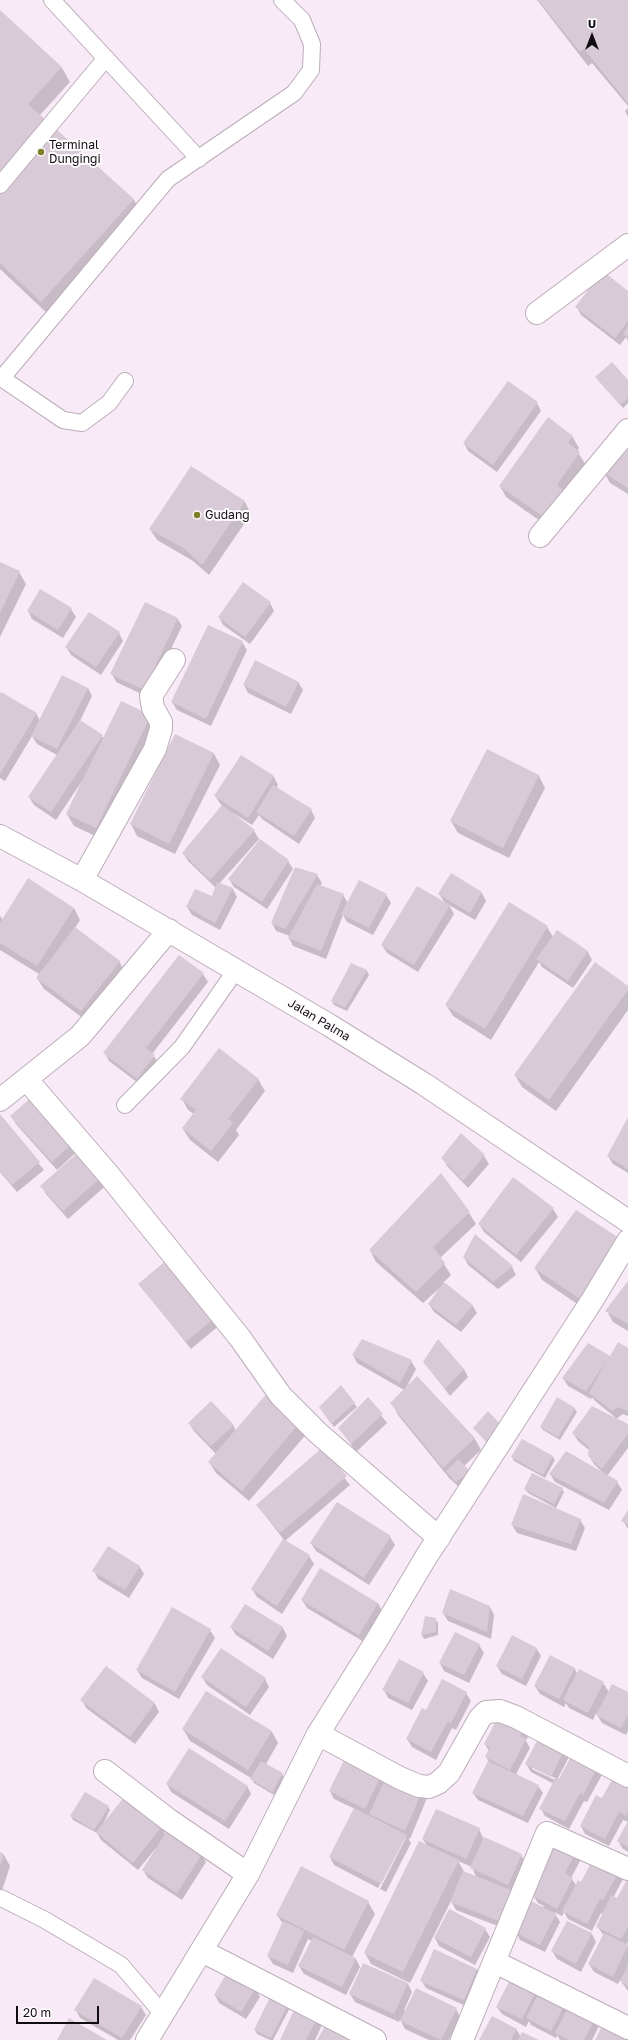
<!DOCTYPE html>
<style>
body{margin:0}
#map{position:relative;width:628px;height:2040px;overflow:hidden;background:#f9eaf7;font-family:"Golos Text",sans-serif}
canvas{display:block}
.north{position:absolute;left:572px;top:16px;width:40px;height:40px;-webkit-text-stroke:3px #fefbfe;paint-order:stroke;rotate:0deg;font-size:11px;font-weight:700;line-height:16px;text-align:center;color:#110c10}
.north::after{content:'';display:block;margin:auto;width:14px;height:18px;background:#110c10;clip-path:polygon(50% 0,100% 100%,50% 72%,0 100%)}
.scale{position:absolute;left:16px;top:2006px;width:83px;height:18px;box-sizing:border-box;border:2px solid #110c10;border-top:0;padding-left:5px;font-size:12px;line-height:14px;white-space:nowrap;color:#110c10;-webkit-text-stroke:3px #fefbfe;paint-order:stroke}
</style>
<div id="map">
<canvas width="628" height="2040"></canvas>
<div class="north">U</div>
<div class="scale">20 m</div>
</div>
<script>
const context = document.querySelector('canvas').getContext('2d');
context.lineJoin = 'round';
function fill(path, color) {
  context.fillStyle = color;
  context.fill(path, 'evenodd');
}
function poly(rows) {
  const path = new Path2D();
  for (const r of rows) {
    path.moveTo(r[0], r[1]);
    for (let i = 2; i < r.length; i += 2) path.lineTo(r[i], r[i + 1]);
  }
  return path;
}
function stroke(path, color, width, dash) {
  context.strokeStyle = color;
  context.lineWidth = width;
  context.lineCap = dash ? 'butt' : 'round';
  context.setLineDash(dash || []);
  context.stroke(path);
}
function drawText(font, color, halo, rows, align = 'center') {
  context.font = font + ' "Golos Text",sans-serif';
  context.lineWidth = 4;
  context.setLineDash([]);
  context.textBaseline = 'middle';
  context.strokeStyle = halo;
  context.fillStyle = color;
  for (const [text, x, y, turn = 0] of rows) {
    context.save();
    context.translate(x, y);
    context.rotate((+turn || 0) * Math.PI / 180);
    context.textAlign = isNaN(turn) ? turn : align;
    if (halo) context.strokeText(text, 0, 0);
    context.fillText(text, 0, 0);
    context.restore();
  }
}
const shadow = poly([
 [537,0,628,0,628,106,592,63,588,66],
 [0,11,62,68,70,82,39,116,134,200,142,214,50,316,0,269],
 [628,108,628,117,625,111],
 [628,292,628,341,626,337,620,345,581,315,577,307],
 [599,381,628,381,628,403,623,408],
 [537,403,541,411,497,472,468,451,464,443],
 [572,436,579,448,577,451,586,465,550,528,506,497,500,486],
 [628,450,628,494,610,483,604,472],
 [192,467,245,502,251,514,209,575,193,561,157,540,150,529],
 [0,563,19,572,26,584,0,637],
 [270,603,274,611,250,644,223,625,219,617],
 [71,609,76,617,63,638,32,619,28,611],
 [177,618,182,626,148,697,116,682,112,674],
 [119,633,123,641,101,675,71,655,66,647],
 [242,642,247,650,211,726,177,710,172,702],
 [298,682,303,690,291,714,248,693,244,685],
 [88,688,92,696,80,721,104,738,150,716,157,728,102,839,74,826,67,814,82,781,56,820,34,805,29,797,57,755,37,744,32,736,5,781,0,778,0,696,36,713,40,721],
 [176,735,214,754,220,765,175,854,137,836,131,824],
 [487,751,539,776,545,788,509,858,458,833,451,821],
 [241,756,274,777,278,785,276,788,311,810,315,818,299,844,262,819,259,815,252,825,233,813,232,814,254,831,259,839,219,884,233,889,237,897,220,930,192,915,187,907,213,897,216,888,188,861,183,853,222,806,215,796],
 [288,861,293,869,267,909,234,887,229,879],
 [317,875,322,883,320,886,343,895,348,903,386,895,391,903,373,935,347,922,343,915,326,959,293,946,289,938,290,936,276,931,272,923],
 [451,875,482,893,486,901,475,920,449,905,454,914,418,972,387,953,382,945,445,903,439,894],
 [509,903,547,927,553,937,557,931,588,952,592,960,573,988,542,967,539,962,491,1040,453,1016,446,1005],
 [74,908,80,920,75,928,119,961,125,973,88,1022,44,989,37,978,39,974,0,950,0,916,3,920],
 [351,965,367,971,369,975,347,1011,334,1005,332,1001],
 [203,974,208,982,152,1054,159,1063,142,1086,109,1061,105,1053],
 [628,987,628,1010,556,1111,522,1087,515,1075],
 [258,1079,265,1091,236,1130,239,1135,218,1162,190,1140,183,1129,194,1114,188,1110,182,1099],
 [0,1116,44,1170,17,1192,0,1172],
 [11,1116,80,1149,57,1170,16,1124],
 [628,1119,628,1173,613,1164,608,1156],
 [461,1135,484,1156,489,1164,468,1188,447,1166,443,1158],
 [83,1150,110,1182,68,1219,46,1194,42,1186],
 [553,1209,558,1217,521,1262,484,1232,479,1224],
 [576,1212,589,1312,542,1280,535,1268],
 [469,1213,476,1224,440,1258,451,1275,443,1283,472,1305,477,1313,461,1332,434,1312,429,1304,443,1285,423,1303,376,1262,370,1250],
 [464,1257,512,1267,516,1275,498,1289,468,1265],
 [628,1283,628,1331,613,1322,607,1311],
 [139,1284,221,1324,191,1349],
 [628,1349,628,1416,623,1414,616,1419,628,1425,628,1448,607,1476,617,1482,622,1490,609,1510,555,1482,550,1474,603,1473,594,1464,589,1456,590,1451,578,1441,573,1433,615,1417,595,1401,592,1397,591,1399,568,1386,563,1378],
 [353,1355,411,1361,416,1369,406,1388,417,1377,475,1439,481,1450,464,1466,472,1476,458,1486,450,1479,398,1415,392,1403,404,1390,357,1363],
 [424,1362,464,1369,468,1377,450,1396],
 [269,1392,309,1431,249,1501,216,1473,209,1462,216,1454,194,1431,189,1423,233,1425,236,1431],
 [368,1398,387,1423,356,1452,340,1428],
 [558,1399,575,1409,577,1412,560,1440,543,1430,541,1427],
 [354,1403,357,1407,334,1427,323,1411],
 [322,1450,350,1485,285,1541,309,1556,314,1564,282,1614,257,1597,252,1589,284,1540,257,1505],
 [512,1457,553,1457,555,1460,545,1478,514,1461],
 [525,1489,562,1489,564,1492,556,1508,528,1493],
 [628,1512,628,1529,623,1521],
 [580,1520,585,1528,576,1551,517,1533,512,1525],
 [390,1537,395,1545,369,1585,316,1551,311,1543],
 [139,1566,144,1574,129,1598,98,1579,94,1571],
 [302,1600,378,1603,382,1611,364,1642,307,1608],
 [246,1605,283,1628,287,1636,273,1659,236,1635,231,1627],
 [490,1607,494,1615,491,1639,448,1621,443,1613],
 [426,1617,435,1619,438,1623,438,1635,424,1639,422,1635],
 [210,1630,215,1638,179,1699,142,1678,137,1670],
 [479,1645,484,1653,469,1683,444,1671,440,1663],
 [536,1648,541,1656,526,1686,502,1674,497,1666],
 [550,1657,575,1669,577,1674,603,1683,609,1692,628,1693,628,1731,626,1735,602,1723,596,1713,593,1720,569,1708,566,1703,564,1707,540,1694,535,1686],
 [106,1668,155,1704,159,1712,135,1744,86,1708,82,1700],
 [423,1673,428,1681,412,1710,388,1698,384,1690],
 [202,1677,265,1679,269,1687,250,1715,207,1685],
 [206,1692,272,1732,278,1743,266,1764,282,1774,284,1778,274,1795,254,1783,251,1778,190,1741,183,1729],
 [466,1693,471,1701,456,1730,452,1728,436,1760,412,1747,407,1739,426,1711],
 [500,1714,529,1734,526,1741,530,1748,516,1774,538,1786,543,1793,528,1823,478,1800,473,1793,489,1762,486,1757,489,1751,485,1744],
 [542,1734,570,1755,557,1780,559,1781,574,1753,603,1773,587,1802,584,1801,569,1829,545,1816,541,1809,554,1784,531,1772,526,1764],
 [532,1766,555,1778,555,1780,532,1769],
 [349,1753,423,1790,427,1798,410,1839,408,1838,411,1843,386,1892,380,1889,406,1838,404,1838,378,1888,334,1865,330,1857,355,1809,334,1799,330,1791],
 [628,1779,628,1822,623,1820,609,1846,585,1834,581,1826,603,1800],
 [167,1784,247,1786,251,1794,229,1829,171,1792],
 [108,1807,110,1810,103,1824,162,1827,166,1835,202,1855,206,1862,182,1900,148,1878,143,1870,157,1849,156,1848,138,1870,101,1840,97,1833,73,1820,71,1816],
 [628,1823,628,1852,623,1849,618,1841],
 [479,1829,483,1838,521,1855,526,1863,503,1928,456,1910,451,1901,410,1983,371,1964,365,1953,427,1846,423,1839],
 [458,1861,472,1867,476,1877,465,1873],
 [0,1853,4,1855,10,1866,0,1897],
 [576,1853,580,1861,571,1878,576,1885,582,1883,595,1858,623,1879,613,1898,618,1899,628,1880,628,1942,626,1945,628,1946,628,1991,620,1980,618,1984,594,1972,589,1964,604,1936,597,1926,603,1914,601,1913,592,1931,568,1919,564,1912,562,1916,554,1912,560,1922,545,1952,520,1940,516,1932,544,1906,538,1903,533,1895,542,1878,536,1870],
 [368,1902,375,1914,352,1957,356,1959,360,1967,346,1995,304,1974,299,1966,312,1941,308,1939,293,1973,273,1964,268,1956,283,1924,277,1915],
 [568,1922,592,1934,596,1942,581,1972,557,1959,552,1951],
 [485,1929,490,1937,475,1965,439,1946,435,1938],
 [364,1964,408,1984,412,1992,404,2010,456,2009,460,2017,449,2040,429,2040,405,2029,400,2019,399,2022,355,2002,350,1994],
 [477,1969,481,1977,468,2007,426,1988,421,1980],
 [255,1989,260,1997,246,2019,219,2003,215,1995],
 [536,1990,600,2024,592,2040,560,2040,557,2035,556,2038,531,2025,529,2021,526,2027,502,2014,497,2007],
 [274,1992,292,2004,273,2040,270,2040,257,2034,255,2030],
 [141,2007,146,2015,130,2040,118,2040,80,2018,76,2010],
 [317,2017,322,2025,315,2040,281,2040],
 [516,2029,521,2037,537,2040,480,2040]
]);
const building = poly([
 [538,0,628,0,628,103,584,49,580,52],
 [0,10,62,67,28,104,134,199,41,302,0,263],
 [603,271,628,291,628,321,615,338,575,307],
 [628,326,628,337,623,334],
 [612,362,628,380,628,398,620,405,595,377],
 [508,381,538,402,493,465,463,443],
 [548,417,573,436,568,443,580,452,557,485,563,490,544,517,499,486],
 [620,444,628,449,628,488,603,472],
 [191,466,245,501,202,565,185,549,149,529],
 [0,562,20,571,0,613],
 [243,582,271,602,245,637,218,617],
 [40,589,72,608,58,630,27,611],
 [145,602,178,618,144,690,110,674],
 [89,612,120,632,96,667,65,647],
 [208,625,243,641,206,719,171,702],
 [255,660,299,682,286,707,243,685],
 [62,675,88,688,57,749,31,736],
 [1,692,37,713,0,774,0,694],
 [121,701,151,715,96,828,66,814],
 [80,720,103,735,51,812,28,797],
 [175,734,214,753,169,844,130,824],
 [487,749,539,775,503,848,450,821],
 [241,755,274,776,248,818,214,796],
 [273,785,312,809,294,836,256,812],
 [222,805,255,830,210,880,182,853],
 [260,839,289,860,262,902,228,879],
 [295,867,318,874,285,929,271,923],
 [451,873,482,892,470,913,438,894],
 [28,878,74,908,37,966,0,943,0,923],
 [359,880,387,894,369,928,341,914],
 [217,882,233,888,215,923,186,907,195,889,212,896],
 [317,884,344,894,321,951,288,938],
 [417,886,450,905,414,965,381,945],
 [509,902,548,926,485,1029,445,1005],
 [75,927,120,961,81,1011,36,978],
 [557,930,588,951,568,981,536,959],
 [179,955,204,973,146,1048,155,1055,137,1079,103,1053],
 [595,962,628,986,628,990,549,1100,514,1075],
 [351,963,367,970,345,1008,331,1001],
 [219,1048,259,1079,228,1119,233,1123,211,1151,182,1128,196,1110,180,1099],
 [34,1095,76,1140,52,1162,10,1116],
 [0,1114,40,1162,12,1185,0,1171],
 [628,1117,628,1169,607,1156],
 [461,1133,485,1155,463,1181,441,1158],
 [83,1148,106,1173,63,1211,40,1186],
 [441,1173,470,1212,433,1247,445,1263,416,1292,369,1250],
 [513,1177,554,1208,516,1255,478,1224],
 [576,1210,619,1238,583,1301,534,1268],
 [475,1234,513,1266,493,1282,463,1257],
 [169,1258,217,1316,186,1342,138,1284],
 [628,1281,628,1324,605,1311],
 [444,1282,473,1305,456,1325,428,1304],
 [362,1339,412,1360,400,1383,352,1355],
 [438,1339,464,1369,445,1389,423,1362],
 [618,1342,628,1348,628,1411,618,1407,612,1411,589,1393,607,1360,586,1391,562,1378,588,1343,610,1356],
 [417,1376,475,1438,443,1468,390,1403],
 [341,1385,355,1403,331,1424,319,1407],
 [269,1391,303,1419,242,1491,208,1462],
 [368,1397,383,1414,351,1444,338,1428],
 [557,1397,575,1408,558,1437,540,1427],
 [211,1401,234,1425,211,1446,188,1423],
 [592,1406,628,1424,628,1434,602,1469,588,1456,589,1447,572,1433],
 [488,1411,503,1427,488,1444,473,1428],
 [522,1439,553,1456,543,1475,511,1457],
 [322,1448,347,1476,280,1533,256,1505],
 [566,1451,618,1481,604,1503,549,1474],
 [458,1459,471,1472,455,1482,446,1471],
 [532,1473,563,1488,554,1504,524,1489],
 [523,1494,581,1519,571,1544,511,1525],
 [337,1502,391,1536,364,1578,310,1543],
 [628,1510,628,1525,621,1521],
 [283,1539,310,1555,277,1606,251,1589],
 [108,1546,140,1566,125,1590,92,1571],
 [320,1568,378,1603,359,1635,301,1600],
 [450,1589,490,1606,487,1632,442,1613],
 [245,1604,283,1627,268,1651,230,1627],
 [172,1607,211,1629,175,1692,136,1670],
 [425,1616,436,1618,436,1632,421,1635],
 [455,1632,480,1644,464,1675,439,1663],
 [512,1635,537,1648,522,1679,496,1666],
 [221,1648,266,1678,246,1707,201,1677],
 [550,1655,575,1668,559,1699,534,1686],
 [399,1659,424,1672,408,1703,382,1690],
 [106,1666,155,1703,130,1737,80,1700],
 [579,1669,604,1682,588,1713,563,1700],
 [442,1679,467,1692,451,1723,448,1721,431,1752,406,1739,422,1708,426,1710],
 [612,1684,628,1692,628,1715,621,1728,596,1715],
 [206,1691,272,1731,248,1770,182,1729],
 [500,1713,525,1726,520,1736,526,1739,510,1770,485,1757,490,1747,484,1744],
 [541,1733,566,1746,551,1777,525,1764],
 [189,1748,248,1786,225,1821,166,1784],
 [574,1751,599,1764,583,1795,580,1793,565,1821,539,1809,556,1777,559,1779],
 [348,1752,384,1770,365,1809,329,1791],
 [261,1761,283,1773,272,1792,250,1779],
 [488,1761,539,1785,523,1816,472,1793],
 [616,1772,628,1778,628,1811,626,1816,619,1812,605,1839,580,1826,596,1795,602,1798],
 [388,1774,423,1789,405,1831,369,1814],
 [85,1792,109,1806,94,1830,70,1816],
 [125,1796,162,1826,133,1863,96,1832],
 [354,1808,407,1835,381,1884,329,1857],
 [436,1809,480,1828,466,1859,422,1839],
 [628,1821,628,1847,617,1841],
 [167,1831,202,1854,177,1893,142,1870],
 [484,1837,522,1854,508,1885,470,1868],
 [551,1839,576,1852,565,1873,573,1878,557,1909,532,1895,543,1874,535,1870],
 [419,1841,459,1860,403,1972,364,1953],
 [0,1852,4,1854,0,1866],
 [594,1857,620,1870,603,1900,600,1899,587,1924,562,1911,578,1880,581,1882],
 [301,1866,369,1901,344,1950,276,1915],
 [463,1871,511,1890,499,1921,450,1902],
 [628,1878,628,1926,621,1939,596,1927,611,1895,617,1898],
 [531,1901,556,1914,540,1945,515,1932],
 [449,1909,486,1928,471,1957,434,1938],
 [283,1921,304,1931,288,1965,267,1956],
 [567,1921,592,1933,576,1964,551,1951],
 [604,1933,628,1945,613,1977,588,1964],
 [313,1937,356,1958,342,1987,298,1966],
 [434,1949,477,1969,464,2000,420,1981],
 [363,1963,408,1983,394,2014,349,1994],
 [628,1965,628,1986,620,1981],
 [228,1971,256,1988,241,2012,214,1995],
 [512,1976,537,1989,522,2019,496,2007],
 [94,1978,142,2006,122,2038,74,2010],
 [542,1987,567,2000,551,2031,526,2018],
 [416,1988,457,2008,441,2040,400,2021],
 [273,1991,290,2000,271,2038,254,2030],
 [571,2002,597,2015,584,2040,569,2040,555,2033],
 [296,2006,318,2017,306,2040,280,2040],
 [492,2016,517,2029,511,2040,479,2040],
 [69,2018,107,2040,57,2040],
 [605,2020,628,2039,627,2040,595,2040],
 [328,2021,364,2040,317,2040],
 [522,2032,539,2040,518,2040]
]);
const service = poly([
 [52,0,199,159],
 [0,185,106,58],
 [0,377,63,420,82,423,109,403,125,381],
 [2,378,168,179,294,93,311,70,312,44,302,20,282,0],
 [125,1105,182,1047,236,970],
 [1,1898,45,1920,121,1965,162,2013]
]);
const minor = poly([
 [537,313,628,245],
 [540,536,628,430],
 [0,836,82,880,329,1025,424,1084,628,1221],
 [82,880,155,749,161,729,161,722,153,708,151,696,174,660],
 [27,1080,108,1174,240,1338,281,1396,318,1433,439,1538],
 [0,1100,80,1036,169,930],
 [318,1734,400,1778,419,1786,429,1787,438,1783,449,1773,480,1718,486,1712,500,1711,516,1717,628,1776],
 [105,1771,169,1820,248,1874],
 [202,1951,375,2040],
 [495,1962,628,2028],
 [147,2040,248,1874,318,1734,378,1638,426,1557,593,1299,628,1241],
 [462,2040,547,1833,628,1869]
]);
const markers = [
 [41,152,4,"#7f7f28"],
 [197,515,4,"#7f7f28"]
];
const poiNames = [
 ["Terminal",49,145],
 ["Dungingi",49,159],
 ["Gudang",205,515]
];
const streetNames = [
 ["Jalan Palma",319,1020,31]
];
fill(shadow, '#0003');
fill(building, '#d9cad7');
stroke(service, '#bcadba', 18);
stroke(minor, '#bcadba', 24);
stroke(service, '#fff', 16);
stroke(minor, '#fff', 22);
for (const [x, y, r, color] of markers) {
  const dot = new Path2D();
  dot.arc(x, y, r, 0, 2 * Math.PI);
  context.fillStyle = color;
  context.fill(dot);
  stroke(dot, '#fefbfe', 1.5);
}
drawText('12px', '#110c10', '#fefbfe', poiNames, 'left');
drawText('12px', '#110c10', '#fefbfe', streetNames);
</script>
